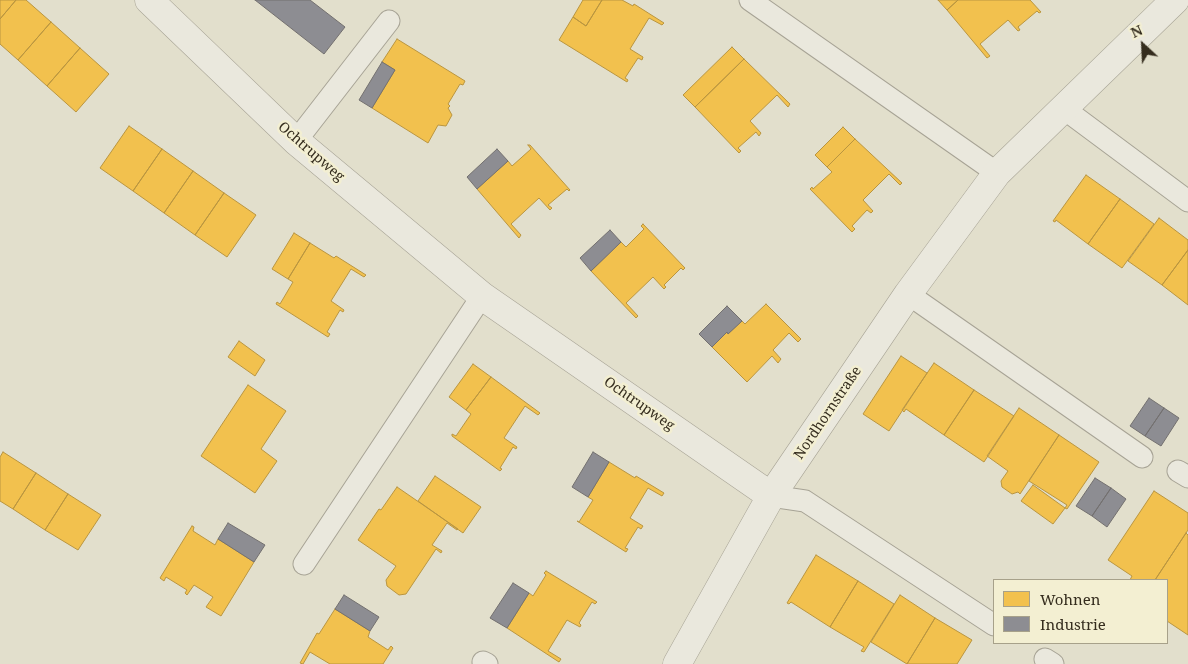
<!DOCTYPE html>
<meta charset="utf-8">
<style>
body{margin:0}
#map{position:relative;width:1188px;height:664px;overflow:hidden;background:#e2dfcc;font-family:"Noto Serif",serif}
canvas{display:block}
.legend{position:absolute;left:993px;top:579px;width:175px;height:65px;box-sizing:border-box;background:#f3efd2;border:1px solid #a7a18a;margin:0;padding:6px 9px;list-style:none;font-size:15px;color:#352d1e}
.legend li{display:flex;align-items:center;gap:10px;height:25px}
.legend b{width:25px;border:1px solid #a7a18a}
.north{position:absolute;left:1118px;top:20px;width:50px;height:50px;-webkit-text-stroke:4px #f3efd2;paint-order:stroke;rotate:335deg;font-size:14px;font-weight:700;line-height:20px;text-align:center;color:#352d1e}
.north::after{content:'';display:block;margin:auto;width:18px;height:22px;background:#352d1e;clip-path:polygon(50% 0,100% 100%,50% 72%,0 100%)}
</style>
<div id="map">
<canvas width="1188" height="664"></canvas>
<ul class="legend">
<li><b style="height:14px;background:#f2c14e"></b>Wohnen</li>
<li><b style="height:14px;background:#8d8d92"></b>Industrie</li>
</ul>
<div class="north">N</div>
</div>
<script>
const context = document.querySelector('canvas').getContext('2d');
context.lineJoin = 'round';
function fill(path, color) {
  context.fillStyle = color;
  context.fill(path, 'evenodd');
}
function poly(rows) {
  const path = new Path2D();
  for (const r of rows) {
    path.moveTo(r[0], r[1]);
    for (let i = 2; i < r.length; i += 2) path.lineTo(r[i], r[i + 1]);
  }
  return path;
}
function stroke(path, color, width, dash) {
  context.strokeStyle = color;
  context.lineWidth = width;
  context.lineCap = dash ? 'butt' : 'round';
  context.setLineDash(dash || []);
  context.stroke(path);
}
function drawText(font, color, halo, rows, align = 'center') {
  context.font = font + ' "Noto Serif",serif';
  context.lineWidth = 5;
  context.setLineDash([]);
  context.textBaseline = 'middle';
  context.strokeStyle = halo;
  context.fillStyle = color;
  for (const [text, x, y, turn = 0] of rows) {
    context.save();
    context.translate(x, y);
    context.rotate((+turn || 0) * Math.PI / 180);
    context.textAlign = isNaN(turn) ? turn : align;
    if (halo) context.strokeText(text, 0, 0);
    context.fillText(text, 0, 0);
    context.restore();
  }
}
const homes = poly([
 [0,0,16,0,0,19,0,0],
 [16,0,26,0,51,22,18,60,0,44,0,19,16,0],
 [583,0,602,0,586,26,573,17,583,0],
 [602,0,622,0,633,6,634,4,664,23,662,25,649,18,630,49,643,57,642,60,638,58,625,78,628,80,627,82,559,40,573,17,586,26,602,0],
 [938,0,958,0,947,10,938,0],
 [958,0,1030,0,1041,12,1039,13,1037,11,1018,27,1020,30,1018,31,1008,20,980,44,990,56,987,58,947,10,958,0],
 [51,22,80,48,47,86,18,60,51,22],
 [397,39,465,81,463,85,460,84,448,104,450,106,448,108,452,115,446,126,438,125,428,143,372,108,395,70,382,62,397,39],
 [732,47,744,59,695,107,683,95,732,47],
 [80,48,109,74,76,112,47,86,80,48],
 [744,59,790,104,788,107,777,95,750,121,761,133,759,136,756,132,738,148,741,151,739,153,695,107,744,59],
 [129,126,162,149,133,191,100,168,129,126],
 [843,127,855,139,827,167,815,155,843,127],
 [855,139,902,183,900,185,889,174,863,200,873,211,871,213,867,210,852,226,855,229,852,232,810,189,812,187,813,189,832,172,827,167,855,139],
 [528,145,530,145,570,190,569,191,567,189,548,205,552,208,550,210,539,198,511,224,521,235,519,238,477,189,508,161,512,166,531,149,528,145],
 [162,149,193,171,164,213,133,191,162,149],
 [193,171,224,193,195,235,164,213,193,171],
 [1086,175,1120,199,1088,244,1056,220,1055,222,1053,221,1086,175],
 [224,193,256,215,227,257,195,235,224,193],
 [1120,199,1154,224,1122,268,1088,244,1120,199],
 [1159,218,1188,240,1188,250,1162,285,1128,261,1159,218],
 [643,224,685,268,683,270,681,268,664,285,666,287,664,289,653,277,626,303,638,316,636,318,591,271,621,242,626,247,644,229,641,226,643,224],
 [294,233,310,243,288,279,272,269,294,233],
 [310,243,334,258,336,256,366,275,364,277,351,269,331,301,344,310,343,312,340,310,327,332,330,334,328,337,276,304,277,302,280,304,293,282,288,279,310,243],
 [1188,250,1188,305,1162,285,1188,250],
 [766,304,801,339,798,342,789,333,773,350,781,359,778,363,772,356,747,382,712,347,727,332,728,334,742,321,745,324,766,304],
 [239,341,265,360,255,376,228,357,239,341],
 [901,356,927,373,889,431,863,414,901,356],
 [934,363,974,390,944,435,906,409,904,412,902,410,934,363],
 [473,364,491,377,466,410,449,397,473,364],
 [491,377,540,413,538,415,525,406,504,438,517,447,516,449,513,447,500,468,502,469,500,471,452,436,452,434,456,436,471,414,466,410,491,377],
 [248,385,286,411,261,449,277,461,255,493,201,456,248,385],
 [974,390,1014,416,984,462,944,435,974,390],
 [1019,408,1059,435,1020,494,1018,492,1012,494,1002,487,1001,481,1008,471,987,456,1019,408],
 [1059,435,1099,462,1067,509,1065,508,1067,505,1029,481,1059,435],
 [3,452,36,473,13,509,0,501,0,457,3,452],
 [609,462,635,478,636,476,664,493,662,496,648,488,630,518,643,526,641,529,638,527,625,548,628,549,626,552,577,521,579,522,593,500,588,497,609,462],
 [36,473,68,494,45,530,13,509,36,473],
 [435,476,481,507,463,533,418,501,435,476],
 [1033,485,1065,508,1053,524,1021,501,1033,485],
 [397,487,458,529,457,530,447,523,432,545,442,551,441,553,436,549,406,594,399,595,387,586,386,580,396,566,358,540,379,509,381,510,397,487],
 [1154,491,1188,513,1188,530,1155,580,1130,580,1132,576,1108,560,1154,491],
 [68,494,101,515,78,550,45,530,68,494],
 [192,526,194,527,193,531,215,545,218,539,254,562,221,616,206,607,213,597,194,585,187,595,185,593,187,590,166,577,164,581,160,578,192,526],
 [1186,533,1188,535,1188,635,1167,621,1167,580,1155,580,1186,533],
 [816,555,858,581,830,627,791,602,789,604,787,603,816,555],
 [546,571,597,602,595,604,592,602,579,623,581,625,580,627,567,620,548,651,561,659,559,662,507,628,529,593,533,596,546,575,544,573,546,571],
 [858,581,894,604,864,652,861,651,864,647,830,627,858,581],
 [900,595,935,618,907,664,871,642,900,595],
 [335,609,370,631,368,637,388,650,391,646,393,648,383,664,330,664,310,652,303,664,300,663,317,633,319,634,335,609],
 [935,618,972,640,957,664,907,664,935,618]
]);
const industry = poly([
 [255,0,310,0,345,27,324,54,255,0],
 [382,62,395,70,372,108,359,100,382,62],
 [497,149,508,161,477,189,467,177,497,149],
 [610,230,621,242,591,271,580,258,610,230],
 [727,306,742,321,728,334,727,332,712,347,699,334,727,306],
 [1149,398,1164,408,1145,436,1130,426,1149,398],
 [1164,408,1179,418,1161,446,1145,436,1164,408],
 [593,452,609,462,588,497,572,487,593,452],
 [1095,478,1111,488,1092,516,1076,506,1095,478],
 [1111,488,1126,499,1107,527,1092,516,1111,488],
 [228,523,265,545,254,562,218,539,228,523],
 [513,583,529,593,507,628,490,618,513,583],
 [344,595,379,617,370,631,335,609,344,595]
]);
const lane = poly([
 [750,0,997,173],
 [1063,108,1188,201],
 [296,141,389,21],
 [908,294,1142,457],
 [1178,471,1188,477],
 [771,496,805,501,994,625],
 [304,564,482,296],
 [1045,659,1053,664],
 [483,662,487,664]
]);
const street = poly([
 [149,0,296,141,482,296,771,496],
 [677,664,771,496,908,294,997,173,1175,0]
]);
const streetNames = [
 ["Ochtrupweg",311,152,41],
 ["Ochtrupweg",639,404,35],
 ["Nordhornstraße",828,413,-56]
];
fill(homes, '#f2c14e');
stroke(homes, '#b99540', 1);
fill(industry, '#8d8d92');
stroke(industry, '#73706f', 1);
stroke(lane, '#a7a395', 23);
stroke(street, '#a7a395', 29);
stroke(lane, '#eae8dd', 21);
stroke(street, '#eae8dd', 28);
drawText('14px', '#352d1e', '#f3efd2', streetNames);
</script>
